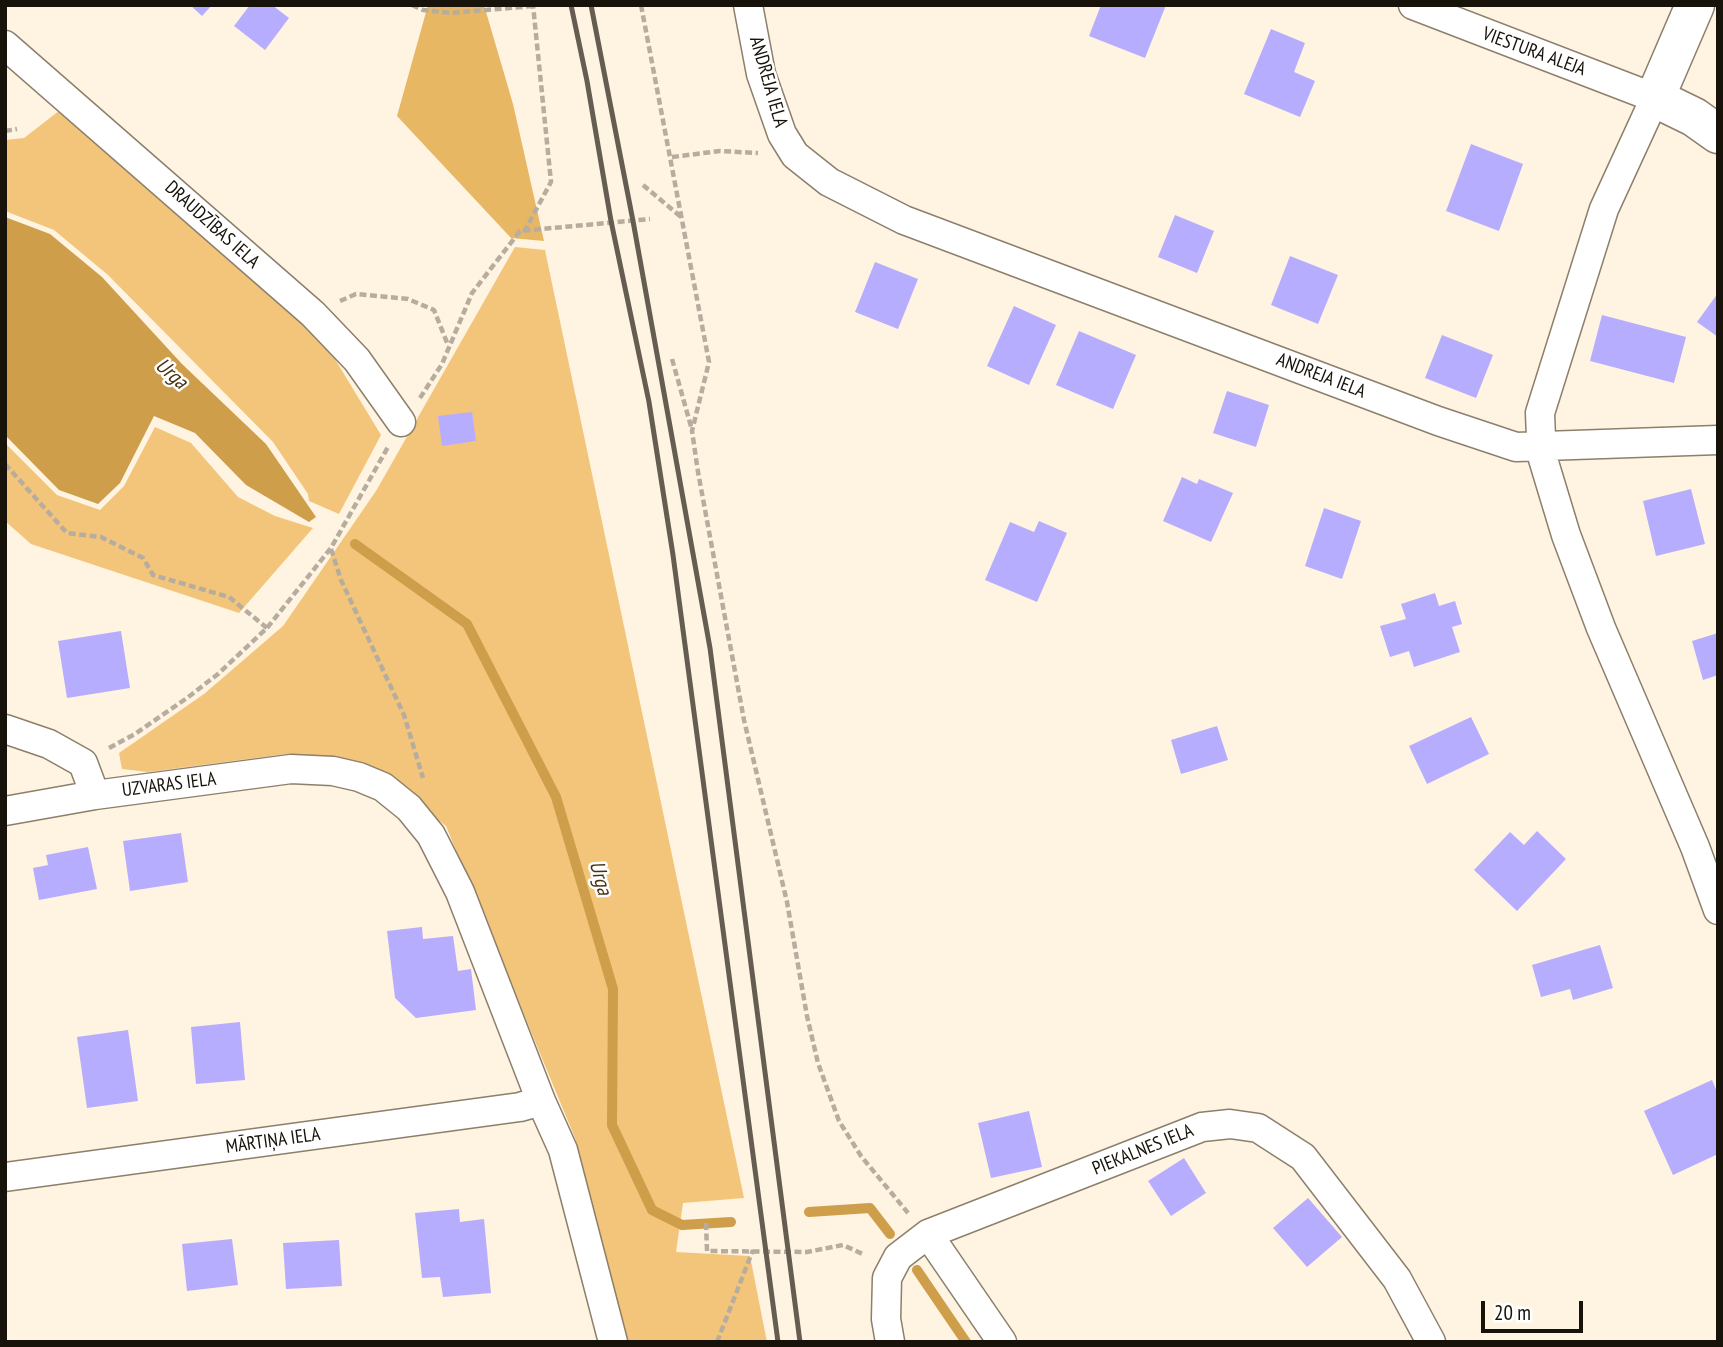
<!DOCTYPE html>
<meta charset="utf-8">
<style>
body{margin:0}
#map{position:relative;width:1723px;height:1347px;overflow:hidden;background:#fff3e2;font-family:"PT Sans Narrow",sans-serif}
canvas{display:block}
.frame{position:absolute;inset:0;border:7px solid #17120a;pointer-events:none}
.scale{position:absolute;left:1481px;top:1301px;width:102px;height:32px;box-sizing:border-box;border:4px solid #17120a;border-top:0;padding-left:9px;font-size:21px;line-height:24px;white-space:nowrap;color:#17120a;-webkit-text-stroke:5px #fff;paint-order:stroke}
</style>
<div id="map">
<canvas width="1723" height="1347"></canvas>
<div class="frame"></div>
<div class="scale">20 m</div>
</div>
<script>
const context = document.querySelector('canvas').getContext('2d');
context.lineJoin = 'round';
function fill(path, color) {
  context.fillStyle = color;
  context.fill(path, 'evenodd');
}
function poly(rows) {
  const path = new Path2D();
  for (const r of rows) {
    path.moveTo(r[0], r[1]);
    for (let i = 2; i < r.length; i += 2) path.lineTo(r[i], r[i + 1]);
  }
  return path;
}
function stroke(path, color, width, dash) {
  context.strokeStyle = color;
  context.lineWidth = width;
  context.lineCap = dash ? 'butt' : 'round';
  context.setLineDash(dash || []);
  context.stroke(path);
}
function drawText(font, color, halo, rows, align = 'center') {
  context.font = font + ' "PT Sans Narrow",sans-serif';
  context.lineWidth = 5;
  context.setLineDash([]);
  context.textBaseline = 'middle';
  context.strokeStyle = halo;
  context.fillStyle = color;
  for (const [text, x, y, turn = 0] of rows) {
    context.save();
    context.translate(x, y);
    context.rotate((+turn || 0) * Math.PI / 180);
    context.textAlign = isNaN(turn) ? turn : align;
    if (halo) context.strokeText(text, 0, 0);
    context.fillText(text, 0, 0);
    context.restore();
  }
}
const green = poly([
 [64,107,324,341,381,435,339,514,309,501,308,494,273,442,108,275,54,230,5,211,5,140,24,138],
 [515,247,545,250,744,1198,683,1203,676,1252,750,1256,767,1342,626,1342,575,1138,446,826,370,766,286,754,148,772,122,769,119,753,204,694,283,626,376,491],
 [155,427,191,443,238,497,275,516,313,528,239,613,31,544,5,521,5,443,57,495,100,510,124,486]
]);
const forest = poly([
 [428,5,484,5,513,104,544,241,511,238,397,116]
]);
const water = poly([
 [5,217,50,234,102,277,182,364,266,444,316,517,309,522,246,485,195,433,154,416,120,483,98,504,59,490,5,435]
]);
const stream = poly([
 [355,544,467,624,556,797,613,989,612,1125,652,1210,682,1225,731,1222],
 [809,1212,870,1208,890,1234],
 [917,1270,966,1342]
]);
const building = poly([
 [190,5,212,5,202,16],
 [250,5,272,5,289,18,265,50,234,26],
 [1101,5,1166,5,1145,58,1089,36],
 [1271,29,1305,43,1294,72,1315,81,1300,117,1244,94],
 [1471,144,1523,164,1499,231,1446,211],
 [1175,215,1214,231,1197,273,1158,257],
 [1290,256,1338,275,1318,324,1271,305],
 [875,262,918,279,898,329,855,312],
 [1718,293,1718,337,1697,322],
 [1014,306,1056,325,1029,385,987,366],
 [1602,315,1686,337,1674,383,1590,361],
 [1079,331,1136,355,1113,409,1056,385],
 [1442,335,1493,355,1476,398,1425,378],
 [1227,391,1269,405,1256,447,1213,433],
 [472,412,476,441,442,446,438,416],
 [1182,477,1197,484,1199,479,1233,493,1211,542,1163,521],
 [1691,489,1705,544,1656,556,1643,501],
 [1324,508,1361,521,1342,579,1305,566],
 [1039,521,1067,533,1037,602,985,580,1010,522,1034,532],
 [1435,593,1439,606,1455,601,1462,624,1452,627,1460,652,1414,667,1409,651,1390,657,1380,626,1406,619,1401,604],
 [121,631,130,688,67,698,58,641],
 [1718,633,1718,675,1703,680,1692,641],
 [1471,717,1489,754,1427,784,1409,746],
 [1217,726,1228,760,1181,774,1171,740],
 [1537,831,1566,859,1517,911,1474,870,1510,832,1524,845],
 [181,833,188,882,130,891,123,841],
 [88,847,97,889,39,900,33,868,48,865,46,855],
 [422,927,423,939,453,936,458,971,471,969,476,1010,416,1018,395,998,387,931],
 [1600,945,1613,988,1573,1000,1570,989,1541,997,1532,965],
 [240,1022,245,1080,196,1084,191,1027],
 [128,1030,138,1101,87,1108,77,1037],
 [1712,1080,1718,1094,1718,1154,1673,1175,1644,1111],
 [1029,1111,1042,1167,991,1178,978,1123],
 [1184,1158,1206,1193,1171,1216,1148,1181],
 [1308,1198,1342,1237,1307,1267,1273,1228],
 [459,1209,460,1222,484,1219,491,1293,443,1297,440,1277,422,1278,415,1213],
 [232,1239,238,1285,187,1291,182,1244],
 [339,1240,342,1286,286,1289,283,1243]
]);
const path = poly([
 [412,5,423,10,451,13,533,6],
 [641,5,709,362,692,431,698,472,744,720,787,902,807,1016,818,1063,839,1121,861,1156,908,1213],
 [5,131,17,129],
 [672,157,720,151,758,153],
 [643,185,681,217],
 [524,232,551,182,533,5],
 [340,301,356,294,408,299,434,310,448,345],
 [672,359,692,430],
 [420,398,442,364,472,293,520,231,650,219],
 [5,464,67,533,101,537,143,558,153,575,229,597,267,628],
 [331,549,341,580,404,715,423,778],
 [109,748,135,734,187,698,218,674,267,628,331,548,388,447],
 [706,1223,707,1251,807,1252,843,1245,865,1255],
 [717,1342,753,1250]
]);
const street = poly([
 [748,5,761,74,782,134,795,155,829,182,904,220,1438,421,1516,447,1718,440],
 [1413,5,1655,98,1604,209,1540,413,1541,438,1543,459,1566,535,1601,628,1695,847,1718,910],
 [5,45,313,314,357,360,401,422],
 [5,729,49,744,83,763,95,795],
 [5,811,95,795,291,769,333,771,359,777,383,787,409,808,431,835,460,892,541,1101,563,1150,613,1342],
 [5,1177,520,1107,541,1101],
 [928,1234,1002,1342],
 [890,1342,886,1319,887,1278,898,1257,928,1234,1202,1127,1230,1124,1258,1128,1303,1157,1397,1279,1431,1342]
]);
const secondary = poly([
 [1695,5,1655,98,1694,117,1718,134]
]);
const rail = poly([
 [571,5,587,81,611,221,649,402,673,555,778,1342],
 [591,5,633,221,710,648,800,1342]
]);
const streetNames = [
 ["VIESTURA ALEJA",1534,52,20],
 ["ANDREJA IELA",768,82,74],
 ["DRAUDZĪBAS IELA",212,225,42],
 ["ANDREJA IELA",1321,376,21],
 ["UZVARAS IELA",169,785,-7],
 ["MĀRTIŅA IELA",273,1141,-8],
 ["PIEKALNES IELA",1143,1150,-22]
];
const waterNames = [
 ["Urga",171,374,41],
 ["Urga",600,878,74]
];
fill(green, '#f3c57b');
fill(forest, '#e8b764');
fill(water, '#ce9e4b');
stroke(stream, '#ce9e4b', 10);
fill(building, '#b7adfe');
stroke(street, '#8c7f6b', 31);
stroke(secondary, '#8c7f6b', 41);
stroke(path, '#b7ad9f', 4.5, [7, 3.5]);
stroke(street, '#fff', 28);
stroke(secondary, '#fff', 38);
stroke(rail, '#655d52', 5);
drawText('19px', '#17120a', '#fff', streetNames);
drawText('italic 21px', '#46320e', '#fff', waterNames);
</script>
